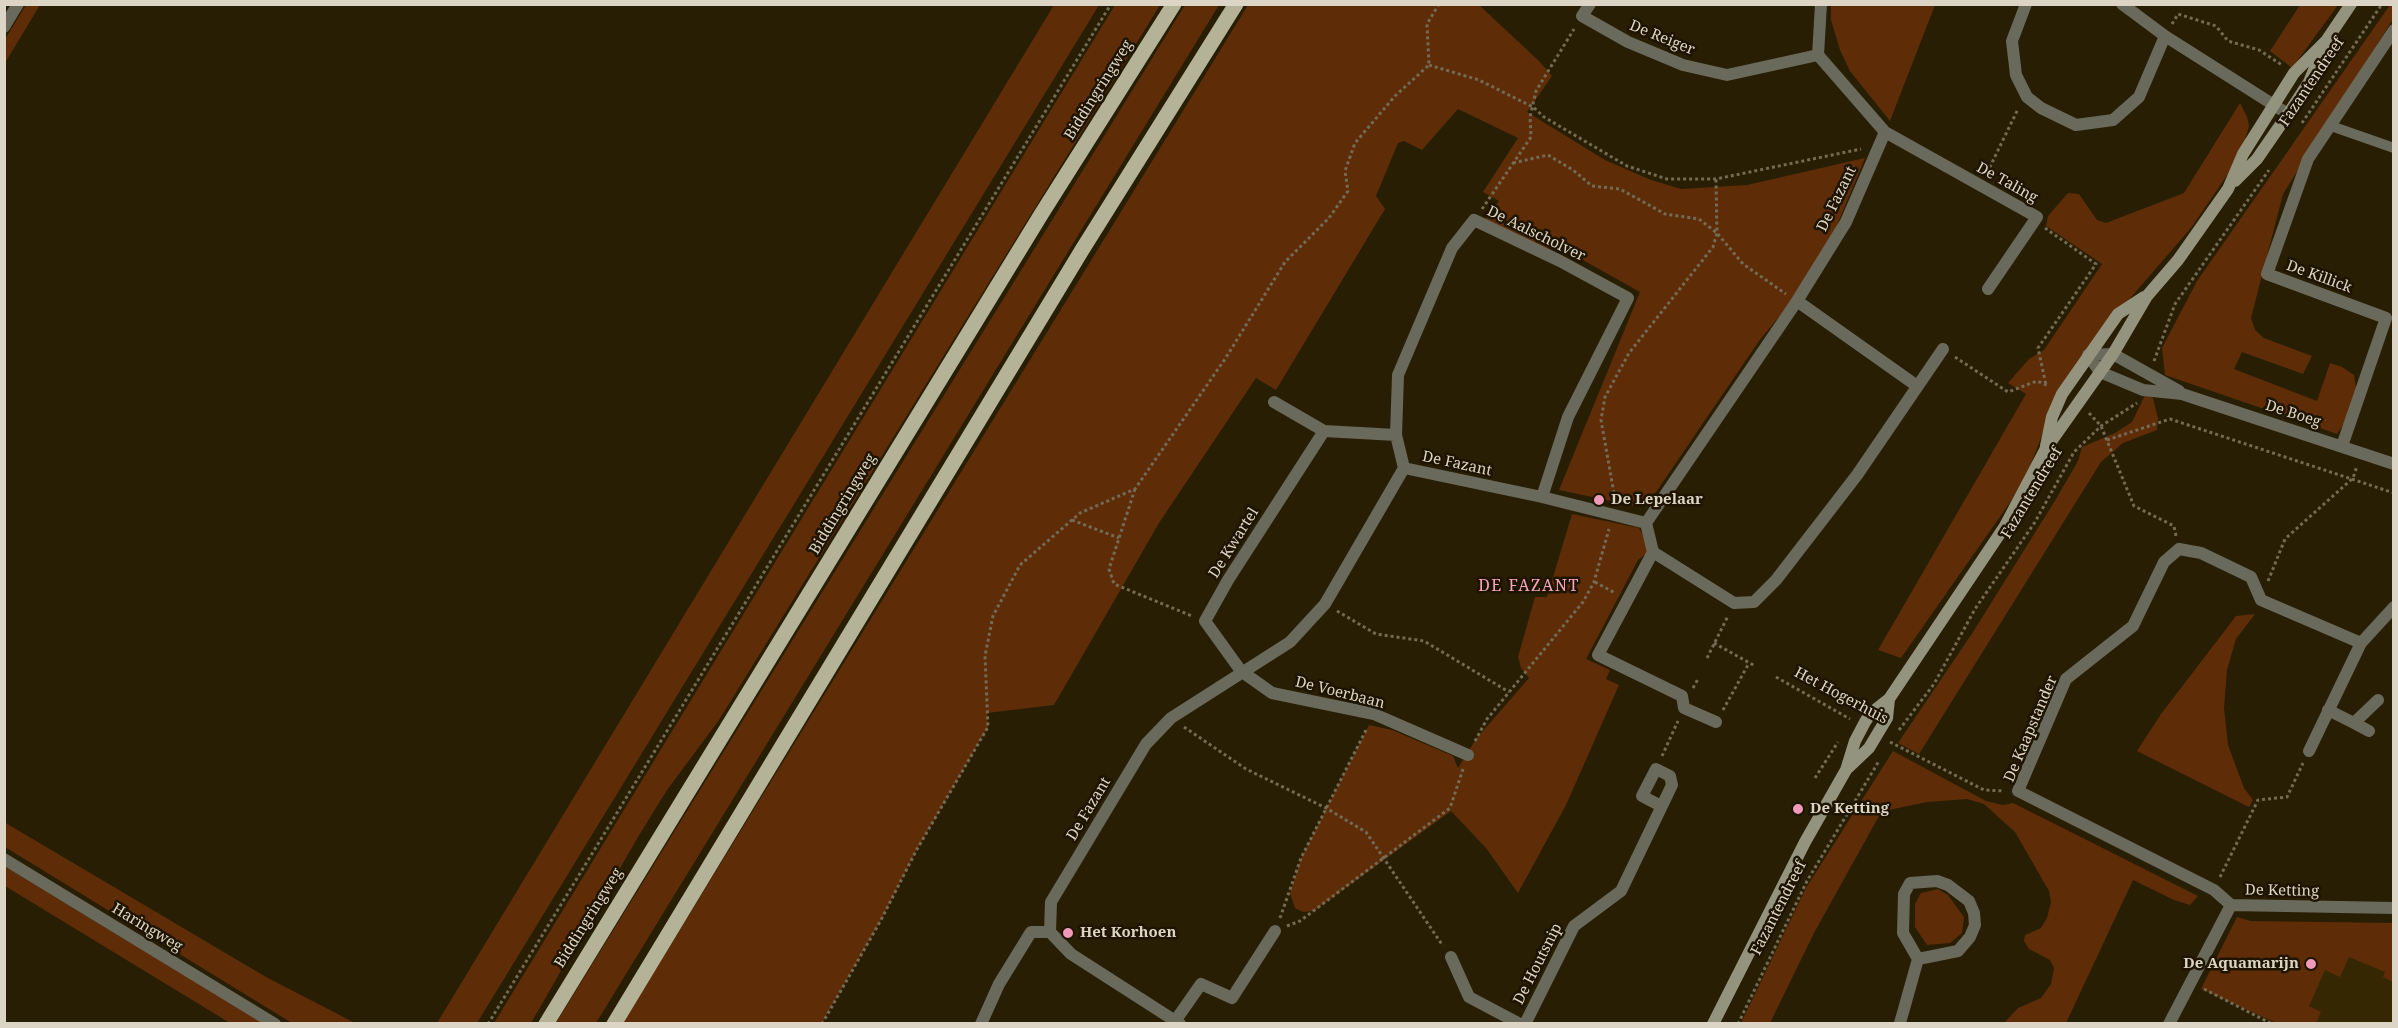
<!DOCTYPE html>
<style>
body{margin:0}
#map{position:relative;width:2398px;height:1028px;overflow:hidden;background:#281e03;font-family:"Noto Serif",serif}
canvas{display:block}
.frame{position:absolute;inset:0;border:6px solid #dcd5c6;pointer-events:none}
</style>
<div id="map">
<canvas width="2398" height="1028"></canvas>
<div class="frame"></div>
</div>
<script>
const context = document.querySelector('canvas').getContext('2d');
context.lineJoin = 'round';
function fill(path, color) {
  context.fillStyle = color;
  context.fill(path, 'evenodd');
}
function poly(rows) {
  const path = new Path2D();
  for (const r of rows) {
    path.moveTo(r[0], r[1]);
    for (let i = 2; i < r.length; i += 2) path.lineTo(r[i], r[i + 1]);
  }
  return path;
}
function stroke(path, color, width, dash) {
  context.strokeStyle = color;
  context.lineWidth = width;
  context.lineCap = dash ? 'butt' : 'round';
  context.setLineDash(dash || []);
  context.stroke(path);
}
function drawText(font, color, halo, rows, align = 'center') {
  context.font = font + ' "Noto Serif",serif';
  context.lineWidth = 5;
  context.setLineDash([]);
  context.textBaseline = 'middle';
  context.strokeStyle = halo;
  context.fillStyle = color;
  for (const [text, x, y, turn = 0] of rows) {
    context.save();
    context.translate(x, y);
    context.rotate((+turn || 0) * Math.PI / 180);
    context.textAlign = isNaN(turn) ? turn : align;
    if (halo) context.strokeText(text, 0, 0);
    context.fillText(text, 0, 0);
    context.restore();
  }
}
const built = poly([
 [2247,930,2393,935,2393,1023,2273,1023,2212,994]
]);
const green = poly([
 [26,5,40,5,5,63,5,39],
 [1054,5,1099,5,477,1023,437,1023],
 [1115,5,1160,5,719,720,667,790,638,837,531,1023,494,1023],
 [1185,5,1219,5,596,1023,556,1023],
 [1248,5,1479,5,1539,61,1552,76,1527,112,1605,160,1651,180,1681,189,1747,185,1865,158,1830,242,1799,292,1759,341,1656,492,1646,504,1635,506,1559,490,1640,292,1563,249,1540,248,1485,219,1499,201,1483,192,1518,138,1458,109,1422,150,1404,141,1398,143,1376,196,1385,209,1276,390,1256,378,1159,523,1054,705,987,713,988,727,916,851,881,920,822,1023,622,1024],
 [1831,5,1935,5,1890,121,1850,71,1840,50,1831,20],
 [2300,5,2338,5,2292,68,2270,51],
 [2390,5,2393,5,2393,19,2283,194,2251,318,2255,330,2264,338,2312,356,2303,374,2242,352,2234,369,2317,401,2330,363,2342,367,2354,375,2356,388,2347,419,2337,434,2165,375,2162,348,2197,281],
 [2240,103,2247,117,2249,126,2245,140,2232,168,2191,228,2107,325,2061,387,2030,466,2013,498,1901,658,1878,650,2026,394,2008,383,2029,359,2044,350,2102,264,2046,226,2048,216,2068,193,2079,194,2097,220,2106,223,2184,193],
 [2145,395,2153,398,2158,419,2157,430,2123,443,2101,462,1919,754,1898,743,1973,632,2056,499,2078,461,2082,447,2115,433,2132,422],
 [1572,514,1639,528,1651,550,1638,560,1586,659,1610,670,1606,679,1619,685,1566,805,1518,893,1486,848,1451,811,1314,911,1303,912,1295,908,1290,893,1301,858,1369,725,1392,730,1453,756,1458,768,1476,739,1529,678,1521,668,1518,657,1535,597,1547,597],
 [2255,614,2236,639,2227,670,2224,708,2228,745,2244,788,2253,800,2249,807,2137,751,2161,714,2236,616],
 [1893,751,1986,801,2003,805,2013,803,2198,896,2190,905,2174,900,2133,880,2066,1023,2004,1023,2018,1008,2041,998,2051,984,2054,968,2050,960,2029,949,2024,941,2025,935,2041,928,2047,918,2051,902,2049,891,2015,832,1984,804,1967,799,1927,802,1889,810,1879,816,1814,933,1770,1023,1741,1023,1806,888],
 [4,822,266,977,355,1023,292,1023,5,847],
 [4,866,263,1023,230,1023,5,886],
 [1938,889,1948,895,1964,917,1962,933,1950,943,1927,945,1915,927,1915,904,1921,893],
 [2237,917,2251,921,2393,923,2393,982,2383,977,2385,972,2349,957,2340,977,2325,970,2309,1006,2321,1012,2316,1023,2277,1023,2201,989]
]);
const path = poly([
 [2172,24,2178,14,2216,26,2228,41,2259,50,2282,65],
 [1429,65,1479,80,1533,107,1544,117,1627,166,1667,179,1716,179,1861,149],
 [2302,123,2382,4],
 [1513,163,1548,155,1573,170,1592,186,1620,189,1665,214,1699,219,1717,233,1743,264,1786,294],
 [1987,173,2018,109],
 [1482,209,1531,137,1530,117,1536,91,1574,29],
 [2045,228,2096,264,2038,348,2046,385],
 [1955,357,2008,392,2037,381,2049,386],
 [2154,361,2175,304,2269,170],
 [2089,413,2101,426,2134,506,2174,526,2176,536],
 [2107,440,2170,419,2394,493],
 [1135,489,1109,569,1114,584,1192,616],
 [1615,499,1601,420,1605,397,1629,353,1713,247,1717,233,1716,179],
 [1072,520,1119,538],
 [2268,581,2285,539,2353,478,2357,466],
 [1595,582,1615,593],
 [1337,611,1376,634,1424,641,1509,692],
 [1714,643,1755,666],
 [1707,658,1728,616],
 [1776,677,1850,719],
 [1693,688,1698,679],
 [1723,710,1749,663],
 [1184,727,1246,769,1326,808,1366,832,1443,946],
 [1899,730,1934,684,1975,609,2035,522,2074,452,2101,426,2137,403],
 [1475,741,1487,719,1583,602,1594,582,1609,529],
 [1890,742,1984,790,2004,791],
 [1662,756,1678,721],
 [1815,778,1838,742],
 [2220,877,2258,800,2287,797,2303,763],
 [1280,918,1301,858,1367,728],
 [1287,926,1300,921,1450,808,1463,769],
 [2204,989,2272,1024],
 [488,1024,1111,4],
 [822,1024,881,920,916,851,988,727,985,656,993,616,1020,565,1080,513,1135,489,1225,359,1285,262,1329,218,1348,191,1345,171,1355,143,1395,96,1429,65,1427,24,1439,4],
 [1738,1024,1807,881,1879,761]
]);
const lane = poly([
 [2331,126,2394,148]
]);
const street = poly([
 [1590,4,1582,16,1628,42,1683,65,1727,75,1818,55],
 [2026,4,2012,41,2016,75,2027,97,2041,108,2076,125,2113,120,2139,97,2165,36],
 [2122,4,2165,36,2288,114],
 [4,27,18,4],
 [1885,132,2037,217,1988,289],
 [1797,301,1917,386],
 [2088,355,2100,372,2143,390,2182,394,2394,464],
 [2088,355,2113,354,2179,391],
 [1274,402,1324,431],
 [1396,435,1324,431,1228,580,1205,621,1241,671,1272,693,1374,714,1468,755],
 [2342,446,2386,318,2267,274,2308,159,2394,30],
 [1404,468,1396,435,1398,375,1452,248,1474,220,1560,261,1628,298,1568,417,1542,497],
 [1646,523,1653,552,1734,603,1754,602,1776,580,1857,475,1943,349],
 [1653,552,1598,655,1682,696,1684,708,1716,722],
 [2328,710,2354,723,2378,700],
 [2354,723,2369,731],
 [2309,751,2361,643],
 [4,859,275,1024],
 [2231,905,2214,890,2018,791,2066,679,2133,626,2164,562,2179,549,2201,553,2251,577,2261,600,2361,643,2394,607],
 [1451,957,1469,997,1520,1024],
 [1900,1023,1918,959,1958,951,1970,937,1975,925,1974,913,1969,901,1948,885,1937,881,1910,883,1904,894,1903,933,1918,959],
 [981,1024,999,984,1031,932,1050,932],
 [1173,1024,1201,984,1232,998,1275,931],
 [1180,1024,1071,954,1050,932,1051,902,1146,744,1171,718,1290,642,1325,604,1404,468,1542,497,1646,523,1797,301,1846,222,1885,132,1818,55,1821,4],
 [1525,1024,1574,926,1621,891,1672,785,1670,776,1656,769,1642,796,1661,806],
 [2169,1024,2231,905,2394,908]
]);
const secondary = poly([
 [2235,181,2257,159,2288,114,2309,82,2326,41,2351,4],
 [2046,446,2052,417,2062,394,2118,314,2144,297],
 [1848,768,1869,748,1887,718,1889,699],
 [1713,1024,1805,842,1846,770,1855,741,1865,722,1870,714,1889,699,2005,526,2045,450,2113,354,2147,296,2178,260,2228,189,2243,154,2294,73,2326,41]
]);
const primary = poly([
 [546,1024,1042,213,1174,4],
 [614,1024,1082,250,1236,4]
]);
const markers = [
 [1599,500,6,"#ef9ab8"],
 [1798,809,6,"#ef9ab8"],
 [1068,933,6,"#ef9ab8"],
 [2311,964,6,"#ef9ab8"]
];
const streetNames = [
 ["De Reiger",1662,38,22],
 ["Fazantendreef",2312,82,-56],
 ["Biddingringweg",1099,90,-58],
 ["De Taling",2007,183,29],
 ["De Fazant",1837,199,-64],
 ["De Aalscholver",1536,234,26],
 ["De Killick",2319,277,20],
 ["De Boeg",2293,414,18],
 ["De Fazant",1457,464,12],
 ["Fazantendreef",2032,493,-59],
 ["Biddingringweg",843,504,-59],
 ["De Kwartel",1234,543,-58],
 ["De Voerbaan",1340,693,14],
 ["Het Hogerhuis",1841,696,28],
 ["De Kaapstander",2031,729,-67],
 ["De Fazant",1089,809,-59],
 ["De Ketting",2282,891,1],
 ["Fazantendreef",1779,908,-63],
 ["Biddingringweg",589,918,-58],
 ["Haringweg",147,928,31],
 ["De Houtsnip",1538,964,-63]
];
const poiNames = [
 ["De Lepelaar",1611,500],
 ["De Ketting",1810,809],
 ["Het Korhoen",1080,933],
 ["De Aquamarijn",2299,964,"right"]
];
const neighbourhoodNames = [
 ["DE FAZANT",1529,586]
];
fill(built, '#342702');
fill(green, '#5e2d08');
stroke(path, '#746b55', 3, [3, 3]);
stroke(lane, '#69695c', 10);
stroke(street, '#69695c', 12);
stroke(secondary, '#93937e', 12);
stroke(primary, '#b4b398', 15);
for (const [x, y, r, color] of markers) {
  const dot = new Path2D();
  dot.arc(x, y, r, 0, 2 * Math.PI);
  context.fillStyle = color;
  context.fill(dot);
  stroke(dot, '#1e1400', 2);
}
drawText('15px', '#dcd5c6', '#1e1400', streetNames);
drawText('bold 15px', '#dcd5c6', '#1e1400', poiNames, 'left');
context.letterSpacing = '1.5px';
drawText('16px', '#f5a5c1', '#1e1400', neighbourhoodNames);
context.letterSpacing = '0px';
</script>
